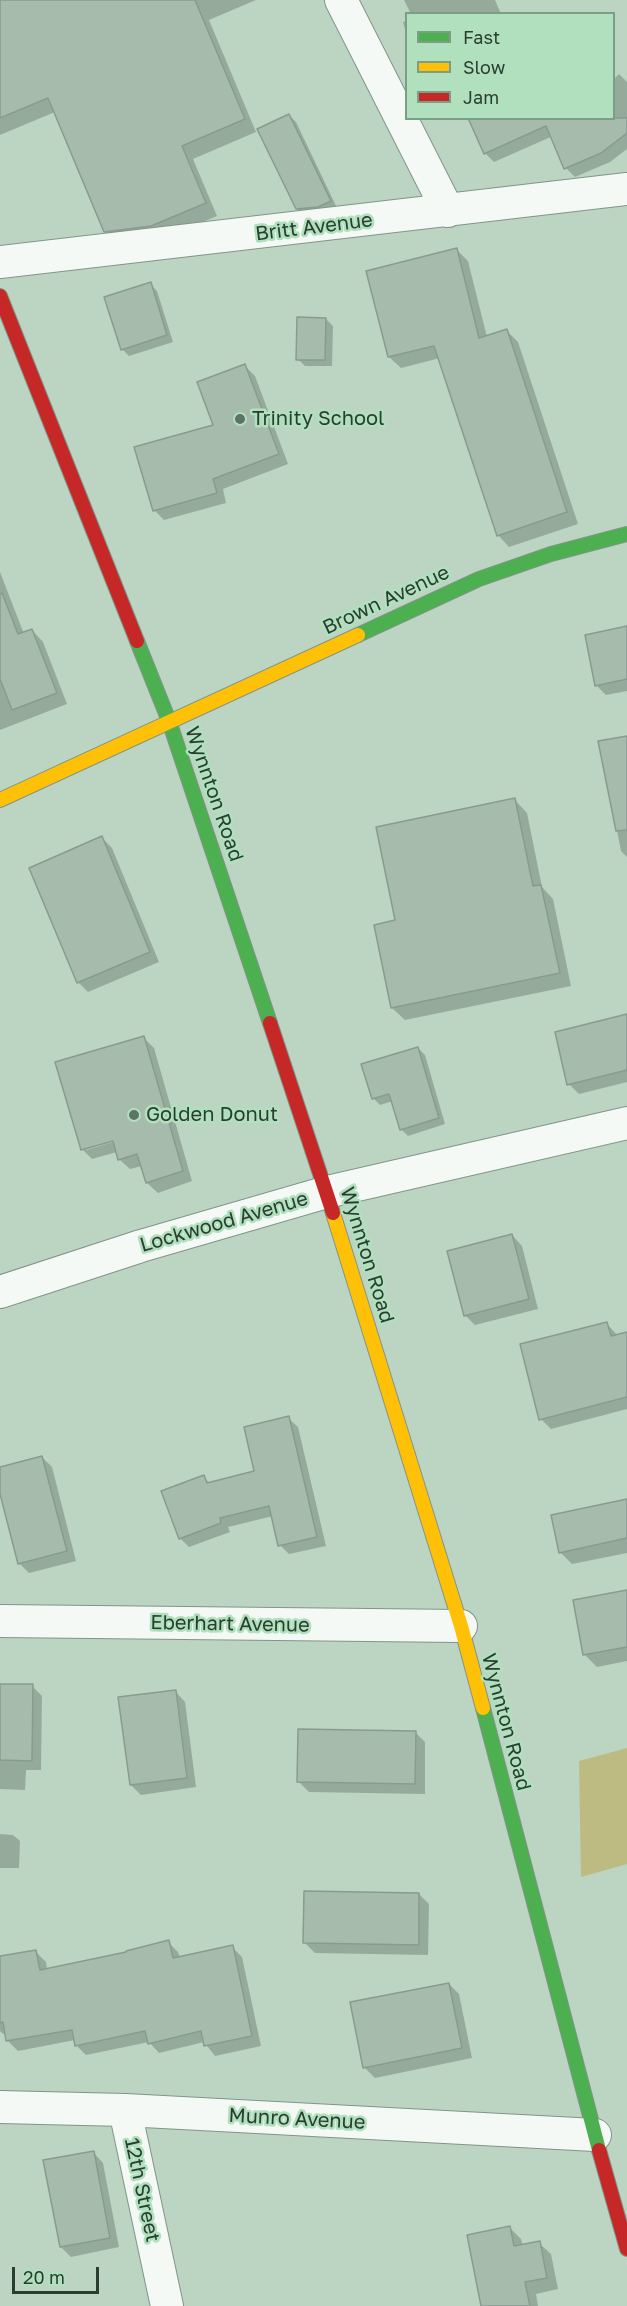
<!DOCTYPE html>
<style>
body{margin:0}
#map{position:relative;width:627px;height:2306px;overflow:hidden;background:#bbd5c2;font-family:"Golos Text",sans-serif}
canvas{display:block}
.legend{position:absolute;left:405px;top:12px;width:210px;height:108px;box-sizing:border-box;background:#b0e0bd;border:2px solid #7a9f85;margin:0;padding:8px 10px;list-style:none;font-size:18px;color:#2a3e30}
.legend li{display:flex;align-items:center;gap:12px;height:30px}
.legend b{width:30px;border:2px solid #7a9f85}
.scale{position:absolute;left:12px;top:2267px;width:87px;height:27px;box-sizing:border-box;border:3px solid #2a3e30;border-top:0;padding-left:8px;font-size:18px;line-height:21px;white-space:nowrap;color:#2a3e30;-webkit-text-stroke:4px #b0e0bd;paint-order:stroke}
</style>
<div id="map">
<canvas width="627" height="2306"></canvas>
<ul class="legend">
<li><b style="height:8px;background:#4caf50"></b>Fast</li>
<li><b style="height:8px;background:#ffc107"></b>Slow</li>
<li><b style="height:8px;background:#c62828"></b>Jam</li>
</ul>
<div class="scale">20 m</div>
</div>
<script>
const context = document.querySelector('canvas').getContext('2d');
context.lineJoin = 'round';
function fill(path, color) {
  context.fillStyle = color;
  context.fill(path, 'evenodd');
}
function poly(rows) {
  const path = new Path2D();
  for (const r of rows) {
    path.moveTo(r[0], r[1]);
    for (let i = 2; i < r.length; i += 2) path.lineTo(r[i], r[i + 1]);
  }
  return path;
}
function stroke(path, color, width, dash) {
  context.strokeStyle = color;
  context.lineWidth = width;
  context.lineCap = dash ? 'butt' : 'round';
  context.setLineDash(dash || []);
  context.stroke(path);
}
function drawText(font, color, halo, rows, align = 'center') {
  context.font = font + ' "Golos Text",sans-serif';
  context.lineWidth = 5;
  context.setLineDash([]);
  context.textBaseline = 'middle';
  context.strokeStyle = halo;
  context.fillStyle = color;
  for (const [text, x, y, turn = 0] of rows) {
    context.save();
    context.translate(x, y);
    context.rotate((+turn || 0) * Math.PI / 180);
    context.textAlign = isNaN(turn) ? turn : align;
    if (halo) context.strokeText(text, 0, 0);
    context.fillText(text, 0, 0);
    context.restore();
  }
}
const green = poly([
 [627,1748,627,1864,581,1877,579,1761]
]);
const shadow = poly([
 [0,0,256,0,209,20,256,132,193,159,217,216,164,238,117,244,105,231,55,112,0,135],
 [404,0,495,0,501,14,411,14],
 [406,21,406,33,403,22],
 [619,74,627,82,627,149,610,162,575,177,566,168,553,136,494,162,485,153,470,118,614,118,614,79],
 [289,115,296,122,337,208,304,216,297,209],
 [457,250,468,261,487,337,506,330,518,342,578,524,509,547,498,535,440,358,401,368,389,357],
 [150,284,157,291,173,342,129,356,122,349],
 [326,319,333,326,332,366,305,366,298,359],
 [245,366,255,376,288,464,223,489,226,503,164,520,154,510,214,426],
 [0,572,24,634,32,630,43,642,67,704,0,730],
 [627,627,627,691,606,695,596,685],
 [627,740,627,857,621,851,600,742],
 [515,800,527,813,542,887,553,899,571,986,405,1020,392,1008,396,921],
 [102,838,112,848,159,962,88,992,78,982],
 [627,1020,627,1082,579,1094,569,1084],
 [143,1037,154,1048,192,1181,158,1193,147,1183,142,1166,130,1169,119,1159,117,1152,92,1159,82,1149],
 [120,1137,120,1140,86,1150,86,1147],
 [418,1048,425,1055,445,1124,408,1136,401,1129,393,1101,380,1105,373,1098],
 [512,1235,522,1246,538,1309,475,1325,465,1315],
 [607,1324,618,1336,627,1334,627,1409,551,1429,541,1419],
 [288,1418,298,1427,326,1546,289,1554,280,1545,273,1516,228,1527,230,1532,189,1547,180,1538,203,1476,210,1484,256,1472],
 [42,1457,52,1467,76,1561,29,1573,19,1563,0,1488,0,1468],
 [627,1500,627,1553,572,1564,560,1552],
 [627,1592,627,1661,597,1667,584,1654],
 [0,1685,32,1686,42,1696,41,1770,26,1770,25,1790,0,1789],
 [175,1691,185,1702,196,1787,141,1795,131,1785],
 [415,1732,425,1742,425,1794,309,1792,299,1782],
 [0,1834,13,1835,20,1841,19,1868,0,1868],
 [419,1894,429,1904,428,1955,315,1953,305,1943],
 [168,1942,178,1952,180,1958,232,1947,242,1957,261,2046,215,2056,204,2042,159,2053,149,2042,86,2055,76,2045,75,2040,18,2051,8,2041,6,2033,3,2034,0,2031,0,1958,36,1952,46,1962,47,1970,128,1954],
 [449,1984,459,1994,472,2058,375,2078,365,2068],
 [93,2152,103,2163,119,2247,71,2257,61,2247],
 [510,2228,521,2239,523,2246,539,2243,551,2254,558,2289,536,2294,538,2306,483,2306]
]);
const building = poly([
 [0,0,195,0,245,119,182,146,206,203,151,226,104,232,48,98,0,118,0,0],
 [289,114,331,201,318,207,296,209,257,129,289,114],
 [468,118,627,118,627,133,601,153,564,169,546,126,484,154,468,118],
 [457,248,479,338,507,329,567,512,497,536,434,346,388,357,366,271,457,248],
 [151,282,167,335,121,350,104,297,151,282],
 [297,317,326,318,325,360,296,360,297,317],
 [245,364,279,454,213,479,217,493,153,511,134,447,213,425,197,382,245,364],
 [2,593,18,634,32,629,57,693,12,710,0,679,0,594,2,593],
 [627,626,627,679,595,686,585,635,627,626],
 [627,736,627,830,616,831,598,741,627,736],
 [515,798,533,886,541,885,560,973,391,1008,374,925,395,920,376,827,515,798],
 [102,836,150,952,77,983,29,868,102,836],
 [627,1014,627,1070,567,1085,555,1032,627,1014],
 [144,1036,183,1171,146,1183,137,1154,118,1160,113,1141,81,1150,55,1062,144,1036],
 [418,1047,439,1118,400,1130,389,1094,372,1099,361,1064,418,1047],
 [512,1234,529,1299,464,1316,447,1251,512,1234],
 [607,1322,611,1336,627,1332,627,1397,539,1420,520,1344,607,1322],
 [289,1416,317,1537,278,1546,269,1506,220,1518,221,1523,179,1539,161,1491,204,1475,207,1483,254,1471,244,1427,289,1416],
 [42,1456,67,1551,18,1564,0,1494,0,1467,42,1456],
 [627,1499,627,1538,559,1553,551,1515,627,1499],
 [627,1590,627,1647,583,1655,573,1600,627,1590],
 [0,1684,33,1684,32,1761,0,1760,0,1684],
 [176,1690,187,1778,130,1785,118,1697,176,1690],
 [298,1729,416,1731,415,1784,297,1782,298,1729],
 [304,1891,419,1893,419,1945,303,1943,304,1891],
 [169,1940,173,1958,233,1945,252,2036,204,2046,201,2031,148,2044,145,2031,75,2046,72,2030,6,2041,3,2022,0,2023,0,1956,36,1950,40,1970,126,1952,126,1951,169,1940],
 [449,1983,462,2048,363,2068,350,2002,449,1983],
 [94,2151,110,2238,60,2247,43,2160,94,2151],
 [510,2226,514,2246,540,2241,547,2278,525,2282,530,2306,481,2306,467,2235,510,2226]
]);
const street = poly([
 [341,0,448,211],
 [0,262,627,189],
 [0,1292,141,1246,327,1192,627,1123],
 [0,1621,461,1626],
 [0,2107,125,2110,595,2135],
 [125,2110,167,2306]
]);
const fast = poly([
 [358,635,479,579,551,554,627,534],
 [137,641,169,721,270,1023],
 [483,1708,599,2150]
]);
const slow = poly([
 [0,800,358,635],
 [333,1213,461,1626,483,1708]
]);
const jam = poly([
 [0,296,137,641],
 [270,1023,333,1213],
 [599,2150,627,2249]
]);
const markers = [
 [240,419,6,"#5d7363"],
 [134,1115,6,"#5d7363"]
];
const streetNames = [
 ["Britt Avenue",314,227,-7],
 ["Brown Avenue",386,600,-25],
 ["Wynnton Road",214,794,71],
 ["Lockwood Avenue",224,1222,-16],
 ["Wynnton Road",367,1255,73],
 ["Eberhart Avenue",230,1624,1],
 ["Wynnton Road",506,1722,75],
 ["Munro Avenue",297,2119,3],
 ["12th Street",142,2190,78]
];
const poiNames = [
 ["Trinity School",252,419],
 ["Golden Donut",146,1115]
];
fill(green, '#bebb82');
fill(shadow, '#0003');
fill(building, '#a6bbac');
stroke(building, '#889c8e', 1.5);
stroke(street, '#819587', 34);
stroke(fast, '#819587', 16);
stroke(slow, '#819587', 16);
stroke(jam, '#819587', 16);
stroke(street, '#f5f9f6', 32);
stroke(fast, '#4caf50', 14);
stroke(slow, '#ffc107', 14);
stroke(jam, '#c62828', 14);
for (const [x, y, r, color] of markers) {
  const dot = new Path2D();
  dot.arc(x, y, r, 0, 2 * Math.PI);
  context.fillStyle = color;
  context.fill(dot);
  stroke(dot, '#b0e0bd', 2);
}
drawText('20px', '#2a3e30', '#b0e0bd', streetNames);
drawText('20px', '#2a3e30', '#b0e0bd', poiNames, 'left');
</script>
